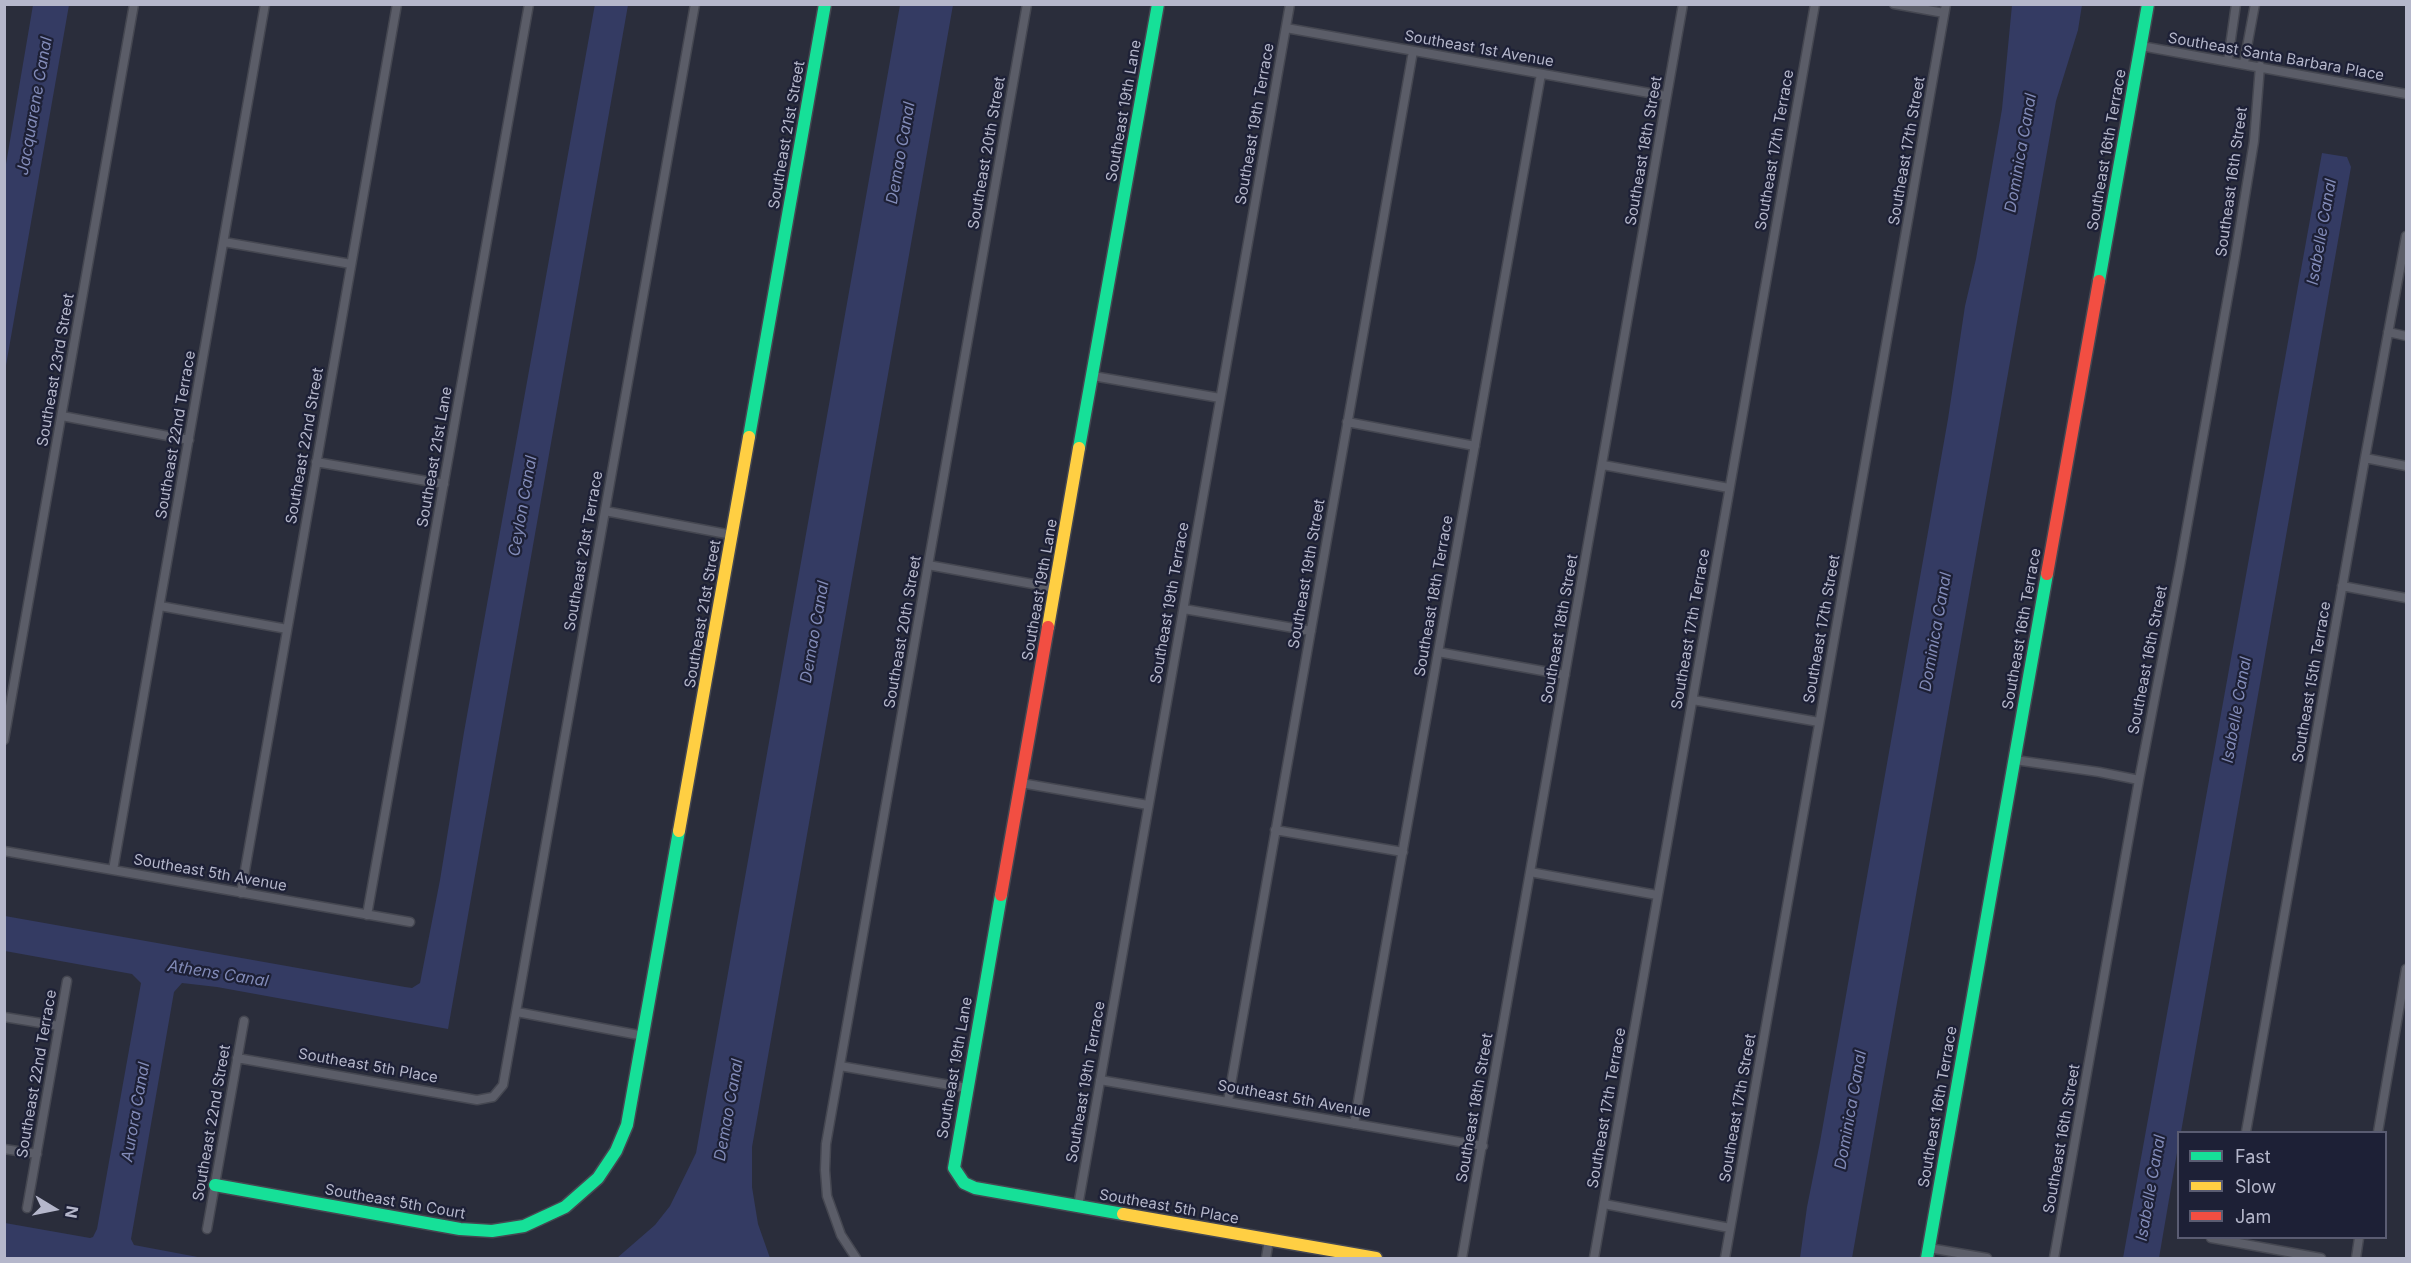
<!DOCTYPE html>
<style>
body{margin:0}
#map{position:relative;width:2411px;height:1263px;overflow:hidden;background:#2a2d3b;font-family:Inter,sans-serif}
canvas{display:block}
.frame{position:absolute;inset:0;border:6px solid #b5b7cb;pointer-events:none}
.legend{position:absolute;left:2177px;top:1131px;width:210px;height:108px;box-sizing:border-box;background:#1d2036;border:2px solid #5a5c72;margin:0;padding:8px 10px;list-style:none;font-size:18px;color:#b5b7cb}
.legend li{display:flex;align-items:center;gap:12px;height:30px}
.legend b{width:30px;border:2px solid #5a5c72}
.north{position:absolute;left:24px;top:1179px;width:60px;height:60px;-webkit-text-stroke:4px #1d2036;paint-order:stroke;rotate:100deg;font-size:16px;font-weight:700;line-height:24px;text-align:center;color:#b5b7cb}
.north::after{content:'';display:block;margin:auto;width:21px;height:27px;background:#b5b7cb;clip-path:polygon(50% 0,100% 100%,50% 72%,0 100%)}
</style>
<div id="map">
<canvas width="2411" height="1263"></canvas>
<div class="frame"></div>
<ul class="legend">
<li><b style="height:8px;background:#16e098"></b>Fast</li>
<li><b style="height:8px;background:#ffcf43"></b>Slow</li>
<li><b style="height:8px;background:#f24e42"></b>Jam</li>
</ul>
<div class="north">N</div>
</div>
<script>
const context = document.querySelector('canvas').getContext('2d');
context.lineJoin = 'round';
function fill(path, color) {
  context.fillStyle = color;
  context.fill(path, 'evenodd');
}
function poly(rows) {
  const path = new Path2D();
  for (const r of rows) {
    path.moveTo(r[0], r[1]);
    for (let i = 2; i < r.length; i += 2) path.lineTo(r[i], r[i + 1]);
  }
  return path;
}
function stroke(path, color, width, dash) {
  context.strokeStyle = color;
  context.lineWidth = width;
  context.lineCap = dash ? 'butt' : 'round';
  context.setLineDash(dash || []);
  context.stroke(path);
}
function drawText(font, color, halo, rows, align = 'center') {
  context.font = font + ' Inter,sans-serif';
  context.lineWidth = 4.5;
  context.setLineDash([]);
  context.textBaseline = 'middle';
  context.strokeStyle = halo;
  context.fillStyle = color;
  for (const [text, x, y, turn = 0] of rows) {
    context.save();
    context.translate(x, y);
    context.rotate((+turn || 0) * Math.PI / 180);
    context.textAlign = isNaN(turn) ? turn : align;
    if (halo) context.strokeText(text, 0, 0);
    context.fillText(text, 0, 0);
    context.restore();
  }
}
const water = poly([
 [595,4,628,5,448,1029,217,987,182,983,174,992,131,1239,134,1245,203,1258,5,1258,5,1223,90,1238,93,1237,97,1229,141,983,132,974,5,951,5,916,405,987,412,988,420,983,440,880,464,732],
 [33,5,69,5,5,371,5,170],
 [900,5,953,5,752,1147,752,1187,758,1224,770,1258,617,1258,655,1225,670,1206,696,1153],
 [2012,5,2082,5,2078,30,2056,101,1852,1258,1800,1258,1807,1207,1820,1142,1948,419,1965,306,1976,259,2002,109],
 [2322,153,2347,157,2351,167,2181,1132,2178,1132,2178,1147,2159,1258,2123,1258]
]);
const street = poly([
 [1894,4,1944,13],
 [1286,28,1666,96],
 [2141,46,2406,94],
 [2228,60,2236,4],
 [2244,63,2255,4],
 [224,242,351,264],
 [2388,332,2406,336],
 [1093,376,1220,398],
 [62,416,189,440],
 [1347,422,1475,446],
 [2365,458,2406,466],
 [316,462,444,484],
 [1603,465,1729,488],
 [605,511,732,535],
 [928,565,1055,588],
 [2342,586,2406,598],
 [160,606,287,629],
 [1184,609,1311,631],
 [1438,652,1565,675],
 [1693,700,1819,722],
 [4,740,134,4],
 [2015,760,2099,772,2139,780],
 [1021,783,1148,805],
 [1275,830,1403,852],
 [4,851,410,922],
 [113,870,265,4],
 [1530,872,1657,895],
 [241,893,397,4],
 [367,915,529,4],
 [517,1012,644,1036],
 [4,1017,59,1026],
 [237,1058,477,1100,493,1097,503,1085,695,4],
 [840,1066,967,1088],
 [1100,1080,1483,1146],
 [1228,1101,1413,51],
 [1354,1124,1541,74],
 [2246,1132,2365,458,2406,236],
 [2378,1132,2406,969],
 [4,1149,37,1154],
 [1604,1204,1730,1228],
 [1078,1206,1290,4],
 [27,1208,67,981],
 [207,1229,244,1021],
 [2211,1238,2321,1258],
 [1929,1248,1987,1258],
 [856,1258,841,1235,827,1196,825,1170,826,1144,1027,4],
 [1266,1258,1269,1240],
 [1462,1258,1683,4],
 [1594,1258,1815,4],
 [1725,1258,1946,4],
 [2054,1258,2139,780,2180,566,2235,257,2254,141,2260,66],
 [2356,1258,2359,1238]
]);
const fast = poly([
 [2099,281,2148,4],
 [749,437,825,4],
 [1079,448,1158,4],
 [1001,895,954,1168,964,1183,975,1188,1123,1214],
 [215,1185,460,1229,492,1231,524,1226,565,1207,598,1178,616,1151,627,1125,679,831],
 [1927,1258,2047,574]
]);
const slow = poly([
 [1048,627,1079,448],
 [679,831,749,437],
 [1123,1214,1376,1258]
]);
const jam = poly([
 [2047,574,2099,281],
 [1001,895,1048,627]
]);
const streetNames = [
 ["Southeast 1st Avenue",1479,49,10],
 ["Southeast Santa Barbara Place",2276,57,10],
 ["Southeast 19th Lane",1124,111,-80],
 ["Southeast 19th Terrace",1255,124,-80],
 ["Southeast 21st Street",787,135,-80],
 ["Southeast 17th Terrace",1775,150,-80],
 ["Southeast 16th Terrace",2107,150,-80],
 ["Southeast 18th Street",1644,151,-80],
 ["Southeast 17th Street",1907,151,-80],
 ["Southeast 20th Street",987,153,-80],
 ["Southeast 16th Street",2232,182,-82],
 ["Southeast 23rd Street",56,370,-80],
 ["Southeast 22nd Terrace",176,435,-80],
 ["Southeast 22nd Street",305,446,-80],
 ["Southeast 21st Lane",435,457,-80],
 ["Southeast 21st Terrace",584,551,-80],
 ["Southeast 19th Street",1307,574,-80],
 ["Southeast 19th Lane",1040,590,-80],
 ["Southeast 18th Terrace",1434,596,-80],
 ["Southeast 19th Terrace",1170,603,-80],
 ["Southeast 21st Street",703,614,-80],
 ["Southeast 18th Street",1560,629,-80],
 ["Southeast 17th Terrace",1691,629,-80],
 ["Southeast 17th Street",1822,629,-80],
 ["Southeast 16th Terrace",2022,629,-80],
 ["Southeast 20th Street",903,632,-80],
 ["Southeast 16th Street",2148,660,-79],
 ["Southeast 15th Terrace",2312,682,-80],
 ["Southeast 5th Avenue",210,873,10],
 ["Southeast 5th Place",368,1066,10],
 ["Southeast 19th Lane",955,1068,-80],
 ["Southeast 22nd Terrace",37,1074,-80],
 ["Southeast 19th Terrace",1086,1082,-80],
 ["Southeast 5th Avenue",1294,1099,10],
 ["Southeast 16th Terrace",1938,1107,-80],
 ["Southeast 18th Street",1475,1108,-80],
 ["Southeast 17th Terrace",1607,1108,-80],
 ["Southeast 17th Street",1738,1108,-80],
 ["Southeast 22nd Street",212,1123,-80],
 ["Southeast 16th Street",2062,1139,-80],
 ["Southeast 5th Court",395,1202,10],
 ["Southeast 5th Place",1169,1207,10]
];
const waterNames = [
 ["Jacquarene Canal",35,106,-80],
 ["Demao Canal",901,153,-80],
 ["Dominica Canal",2021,153,-80],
 ["Isabelle Canal",2322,232,-80],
 ["Ceylon Canal",523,506,-80],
 ["Demao Canal",815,632,-80],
 ["Dominica Canal",1936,632,-80],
 ["Isabelle Canal",2237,710,-80],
 ["Athens Canal",218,974,9],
 ["Demao Canal",729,1110,-80],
 ["Dominica Canal",1851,1110,-80],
 ["Aurora Canal",136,1112,-80],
 ["Isabelle Canal",2151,1188,-80]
];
fill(water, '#343b63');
stroke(street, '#454751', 11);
stroke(fast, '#454751', 15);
stroke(slow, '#454751', 15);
stroke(jam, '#454751', 15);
stroke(street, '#5b5d68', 8);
stroke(fast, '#16e098', 12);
stroke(slow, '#ffcf43', 12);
stroke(jam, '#f24e42', 12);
drawText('15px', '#b5b7cb', '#1d2036', streetNames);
drawText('italic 16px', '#828bb8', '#1d2036', waterNames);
</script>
